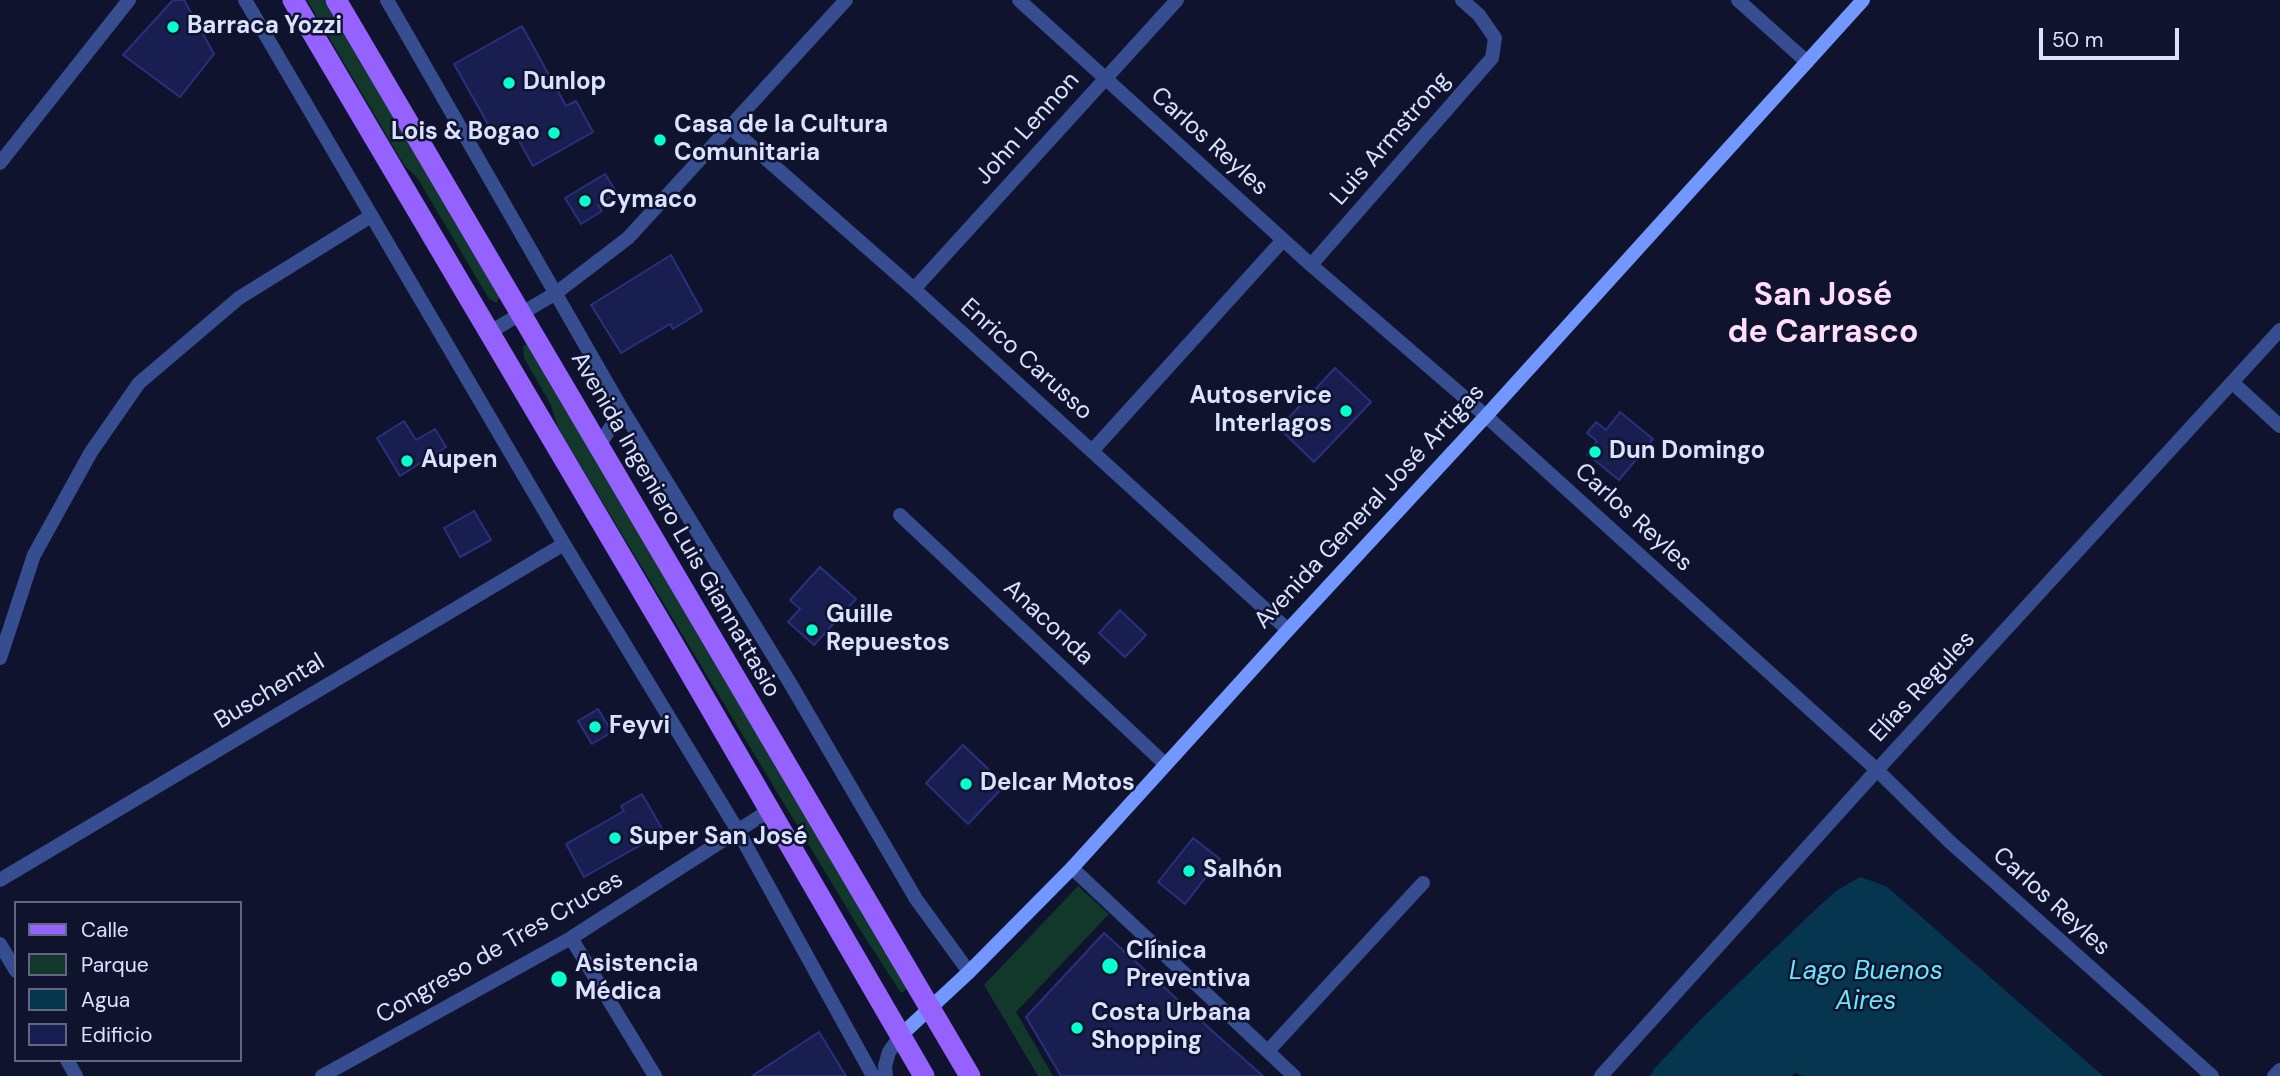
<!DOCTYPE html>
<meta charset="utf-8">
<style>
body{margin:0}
#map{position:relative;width:2280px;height:1076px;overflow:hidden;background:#0f132d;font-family:"DM Sans",sans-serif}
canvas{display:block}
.legend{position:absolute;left:14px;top:901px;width:228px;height:161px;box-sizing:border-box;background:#0f132d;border:2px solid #616681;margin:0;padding:9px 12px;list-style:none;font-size:21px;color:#dbe2ff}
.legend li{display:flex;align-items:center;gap:14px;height:35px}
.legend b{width:35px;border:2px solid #616681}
.scale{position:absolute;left:2039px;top:28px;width:140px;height:32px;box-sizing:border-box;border:4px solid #dbe2ff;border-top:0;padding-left:9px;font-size:21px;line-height:24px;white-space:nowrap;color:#dbe2ff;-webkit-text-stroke:5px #0f132d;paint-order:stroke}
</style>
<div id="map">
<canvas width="2280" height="1076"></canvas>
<ul class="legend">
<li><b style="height:9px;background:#9662ff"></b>Calle</li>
<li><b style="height:19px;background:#11382b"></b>Parque</li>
<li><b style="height:19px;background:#06364f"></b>Agua</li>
<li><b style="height:19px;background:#191e50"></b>Edificio</li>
</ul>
<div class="scale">50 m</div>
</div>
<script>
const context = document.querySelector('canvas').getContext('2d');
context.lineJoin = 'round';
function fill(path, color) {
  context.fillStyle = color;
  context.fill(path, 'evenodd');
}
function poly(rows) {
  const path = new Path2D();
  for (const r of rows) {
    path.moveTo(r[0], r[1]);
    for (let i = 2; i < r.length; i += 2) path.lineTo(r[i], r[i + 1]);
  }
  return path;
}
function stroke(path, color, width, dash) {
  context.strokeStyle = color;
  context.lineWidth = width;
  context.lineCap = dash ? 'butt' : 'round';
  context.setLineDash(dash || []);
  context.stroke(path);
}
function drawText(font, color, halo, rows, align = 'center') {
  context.font = font + ' "DM Sans",sans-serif';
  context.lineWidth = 5;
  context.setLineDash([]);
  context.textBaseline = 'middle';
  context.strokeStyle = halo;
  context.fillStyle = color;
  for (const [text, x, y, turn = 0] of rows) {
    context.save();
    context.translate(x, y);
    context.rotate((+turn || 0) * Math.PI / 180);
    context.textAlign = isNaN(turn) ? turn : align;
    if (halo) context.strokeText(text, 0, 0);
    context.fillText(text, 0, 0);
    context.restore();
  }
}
const green = poly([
 [307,0,324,0,499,297,497,303,489,299,418,179,404,165],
 [528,344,907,989,901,993,857,925,558,428,551,405,524,358,523,346],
 [1078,886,1109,914,1016,1012,1053,1076,1038,1076,984,985]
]);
const water = poly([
 [1860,877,1886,886,2103,1076,1804,1076,1795,1073,1792,1076,1650,1076,1654,1069,1700,1020,1815,910,1836,891]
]);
const building = poly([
 [173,0,184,0,214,54,180,97,123,55,173,0],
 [522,26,566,106,576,101,593,132,533,166,513,130,497,140,454,64,522,26],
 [605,174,617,193,598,205,602,211,581,224,565,198,605,174],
 [671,255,702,311,673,329,670,324,621,353,591,305,671,255],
 [1335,368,1371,402,1314,462,1279,428,1335,368],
 [1620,412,1653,439,1619,480,1587,454,1597,441,1587,433,1596,422,1606,430,1620,412],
 [404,421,416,440,435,429,446,447,400,476,377,438,404,421],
 [474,511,491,540,460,557,444,528,474,511],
 [820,567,856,599,814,645,788,622,800,609,790,600,820,567],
 [1120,610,1146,635,1125,657,1099,633,1120,610],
 [598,709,612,732,592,744,578,721,598,709],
 [963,745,1005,785,968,824,926,783,963,745],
 [642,794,664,832,584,877,566,844,624,811,621,806,642,794],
 [1193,838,1220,859,1185,904,1158,882,1193,838],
 [1104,933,1219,1037,1263,1076,1061,1076,1026,1017,1104,933],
 [819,1032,846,1076,752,1076,819,1032]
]);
const street = poly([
 [245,0,564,544,738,831,873,1076],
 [387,0,622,409,790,683,916,899,969,972],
 [1019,0,1311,265,1486,416,1877,770,1950,842,2212,1076],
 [1738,0,1807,62],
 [731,128,914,289,1288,630],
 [0,163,129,0],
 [1311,265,1492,58,1495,38,1479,15,1462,0],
 [914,289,1177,0],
 [490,332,556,293,628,238,846,0],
 [2233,383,2280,426],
 [599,446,622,409],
 [1092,451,1283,240],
 [900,515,1165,764],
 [0,658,34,555,91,452,139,383,239,298,371,216],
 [1072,868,1294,1076],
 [0,880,564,544],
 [571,938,655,1076],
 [0,944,16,971],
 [1268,1051,1423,883],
 [67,1060,76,1076],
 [322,1076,571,938,770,810],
 [886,1076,885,1066,889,1052,900,1036],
 [1601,1076,1877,770,2280,330],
 [2274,1076,2280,1070]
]);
const secondary = poly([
 [900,1036,969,972,1072,868,1288,630,1486,416,1863,0]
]);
const primary = poly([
 [293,0,668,635,924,1076],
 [336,0,970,1076]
]);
const markers = [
 [173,27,7,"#07ffcf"],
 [509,83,7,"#07ffcf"],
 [554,133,7,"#07ffcf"],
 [660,140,7,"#07ffcf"],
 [585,201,7,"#07ffcf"],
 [1346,411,7,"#07ffcf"],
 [1595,452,7,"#07ffcf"],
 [407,461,7,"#07ffcf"],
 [812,630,7,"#07ffcf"],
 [595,727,7,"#07ffcf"],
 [966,784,7,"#07ffcf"],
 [615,838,7,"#07ffcf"],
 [1189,871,7,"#07ffcf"],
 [1110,966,9,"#07ffcf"],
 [559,979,9,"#07ffcf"],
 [1077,1028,7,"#07ffcf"]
];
const poiNames = [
 ["Barraca Yozzi",187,27],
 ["Dunlop",523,83],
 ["Casa de la Cultura",674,126],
 ["Comunitaria",674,154],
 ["Lois & Bogao",540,133,"right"],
 ["Cymaco",599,201],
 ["Autoservice",1332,397,"right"],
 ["Interlagos",1332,425,"right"],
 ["Dun Domingo",1609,452],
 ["Aupen",421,461],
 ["Guille",826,616],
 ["Repuestos",826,644],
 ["Feyvi",609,727],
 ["Delcar Motos",980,784],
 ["Super San José",629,838],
 ["Salhón",1203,871],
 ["Clínica",1126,952],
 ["Preventiva",1126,980],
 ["Asistencia",575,965],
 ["Médica",575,993],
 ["Costa Urbana",1091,1014],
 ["Shopping",1091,1042]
];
const streetNames = [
 ["John Lennon",1028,129,-48],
 ["Luis Armstrong",1391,139,-49],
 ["Carlos Reyles",1209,142,42],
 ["Enrico Carusso",1026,360,42],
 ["Avenida General José Artigas",1370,507,-47],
 ["Carlos Reyles",1633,518,42],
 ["Avenida Ingeniero Luis Giannattasio",675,525,60],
 ["Anaconda",1048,623,43],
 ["Elías Regules",1923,687,-47],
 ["Buschental",270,692,-31],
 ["Carlos Reyles",2051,902,42],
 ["Congreso de Tres Cruces",500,948,-30]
];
const waterNames = [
 ["Lago Buenos",1866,972],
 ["Aires",1866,1002]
];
const districtNames = [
 ["San José",1823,297],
 ["de Carrasco",1823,334]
];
fill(green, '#11382b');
fill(water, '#06364f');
fill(building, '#191e50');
stroke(building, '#29317e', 2);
stroke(street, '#364d90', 14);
stroke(secondary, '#7298ff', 14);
stroke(primary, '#9662ff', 21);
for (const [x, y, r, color] of markers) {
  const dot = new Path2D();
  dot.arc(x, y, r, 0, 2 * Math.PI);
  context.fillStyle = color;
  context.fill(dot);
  stroke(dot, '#0f132d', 2.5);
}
drawText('bold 24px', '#dbe2ff', '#0f132d', poiNames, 'left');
drawText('24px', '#dbe2ff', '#0f132d', streetNames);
drawText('italic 26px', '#69e6ff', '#0f132d', waterNames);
drawText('bold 32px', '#ffddfd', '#0f132d', districtNames);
</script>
